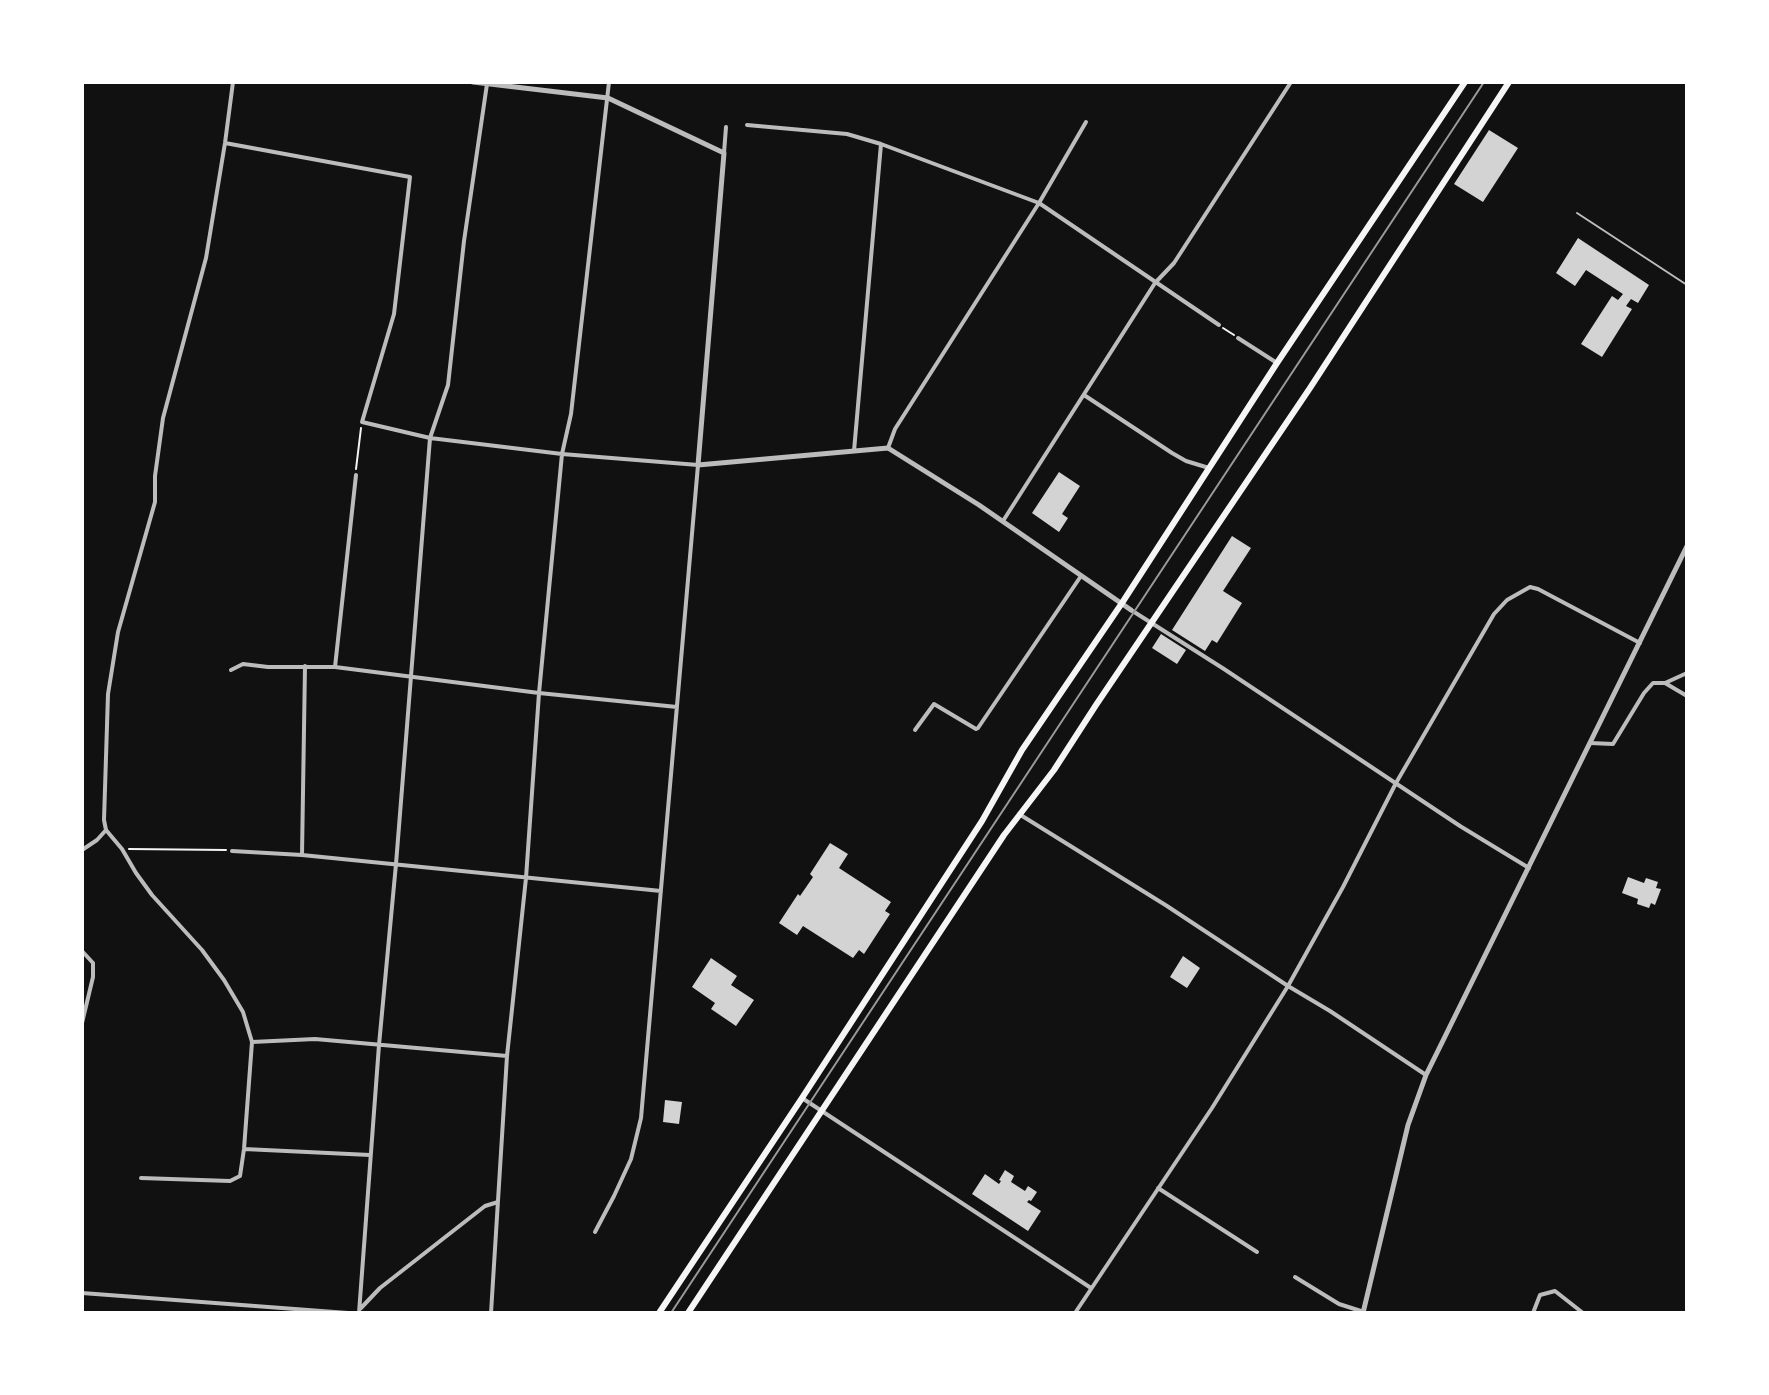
<!DOCTYPE html>
<style>
body{margin:0}
#map{position:relative;width:1769px;height:1395px;overflow:hidden;background:#111;font-family:"Alegreya Sans",sans-serif}
canvas{display:block}
.frame{position:absolute;inset:0;border:84px solid #fff;pointer-events:none}
</style>
<div id="map">
<canvas width="1769" height="1395"></canvas>
<div class="frame"></div>
</div>
<script>
const context = document.querySelector('canvas').getContext('2d');
context.lineJoin = 'round';
function fill(path, color) {
  context.fillStyle = color;
  context.fill(path, 'evenodd');
}
function poly(rows) {
  const path = new Path2D();
  for (const r of rows) {
    path.moveTo(r[0], r[1]);
    for (let i = 2; i < r.length; i += 2) path.lineTo(r[i], r[i + 1]);
  }
  return path;
}
function stroke(path, color, width, dash) {
  context.strokeStyle = color;
  context.lineWidth = width;
  context.lineCap = dash ? 'butt' : 'round';
  context.setLineDash(dash || []);
  context.stroke(path);
}
const building = poly([
 [1489,130,1518,148,1483,202,1454,184],
 [1578,238,1649,285,1638,303,1631,299,1626,306,1632,309,1602,357,1581,344,1612,296,1618,300,1623,294,1586,270,1575,286,1556,273],
 [1059,472,1080,486,1062,514,1068,518,1059,532,1032,513],
 [1232,536,1251,548,1223,591,1242,603,1217,643,1212,640,1205,651,1172,630],
 [1161,634,1186,650,1177,664,1152,648],
 [830,843,848,854,839,868,891,902,885,911,890,914,864,954,859,950,853,958,803,926,797,935,779,923,798,894,800,896,813,877,810,874],
 [1628,877,1644,883,1646,878,1658,882,1656,888,1661,889,1655,905,1651,903,1649,908,1637,904,1638,899,1622,893],
 [1183,956,1200,968,1187,988,1170,977],
 [711,958,737,976,731,985,754,1000,736,1026,711,1009,715,1003,692,987],
 [665,1100,682,1102,679,1124,663,1122],
 [1005,1170,1014,1176,1011,1182,1025,1191,1028,1186,1037,1192,1031,1201,1029,1200,1027,1202,1041,1211,1028,1231,972,1194,985,1174,999,1184,1001,1181,999,1180]
]);
const path = poly([
 [1223,328,1234,335],
 [356,469,361,428],
 [129,849,226,850]
]);
const service = poly([
 [1577,213,1687,285]
]);
const minor = poly([
 [747,125,847,134,881,144,1039,203,1219,325],
 [82,133,82,82],
 [225,143,410,177,394,314,362,422,430,438,562,454,698,465,641,1118,631,1159,614,1196,595,1232],
 [724,153,726,127],
 [1238,338,1277,363],
 [1084,395,1172,453,1186,461,1209,468],
 [888,448,895,429,1039,203,1086,122],
 [854,451,881,144],
 [1003,521,1155,283,1174,263,1291,82],
 [1131,610,1224,669,1460,826,1529,868],
 [335,667,356,475],
 [231,670,243,664,268,667,335,667,539,693,677,707],
 [1687,673,1665,683,1687,696],
 [915,730,934,704,976,729,978,728,1081,576],
 [1590,743,1613,744,1644,693,1653,683,1665,683],
 [1019,814,1167,906,1288,986,1330,1011,1426,1075],
 [82,850,97,840,106,830],
 [232,851,302,855,661,891],
 [302,855,305,666],
 [82,951,93,963,93,977,82,1023],
 [252,1042,315,1039,507,1056],
 [802,1098,1091,1288],
 [244,1149,370,1155],
 [141,1178,230,1181,240,1176,244,1149,252,1042,243,1012,224,980,202,950,152,895,136,873,122,849,106,830,104,820,108,694,118,632,155,502,155,476,163,418,206,258,225,143,233,82],
 [1158,1188,1257,1252],
 [1295,1277,1339,1304,1364,1312],
 [82,1293,348,1313],
 [361,1308,380,1288,485,1206,498,1202],
 [359,1313,379,1045,396,864,430,438,448,385,464,241,487,84],
 [491,1313,507,1056,526,878,539,693,562,454,571,414,609,82],
 [1075,1313,1212,1108,1288,986,1343,887,1396,783,1494,614,1507,600,1530,587,1538,589,1640,643],
 [1533,1313,1540,1295,1555,1291,1583,1313]
]);
const tertiary = poly([
 [473,82,608,98,724,153,698,465,888,448,979,505,1131,610],
 [1363,1313,1408,1125,1426,1075,1687,546]
]);
const primary = poly([
 [659,1313,802,1098,982,821,1022,750,1122,603,1277,363,1465,82],
 [688,1313,1004,835,1054,770,1096,705,1310,388,1509,82]
]);
const tram = poly([
 [671,1313,1484,82]
]);
fill(building, '#d3d3d3');
stroke(path, '#f5f5f5', 2);
stroke(service, '#bcbcbc', 2);
stroke(minor, '#bcbcbc', 4);
stroke(tertiary, '#bcbcbc', 5);
stroke(primary, '#f5f5f5', 6);
stroke(tram, '#9a9a9a', 2);
</script>
